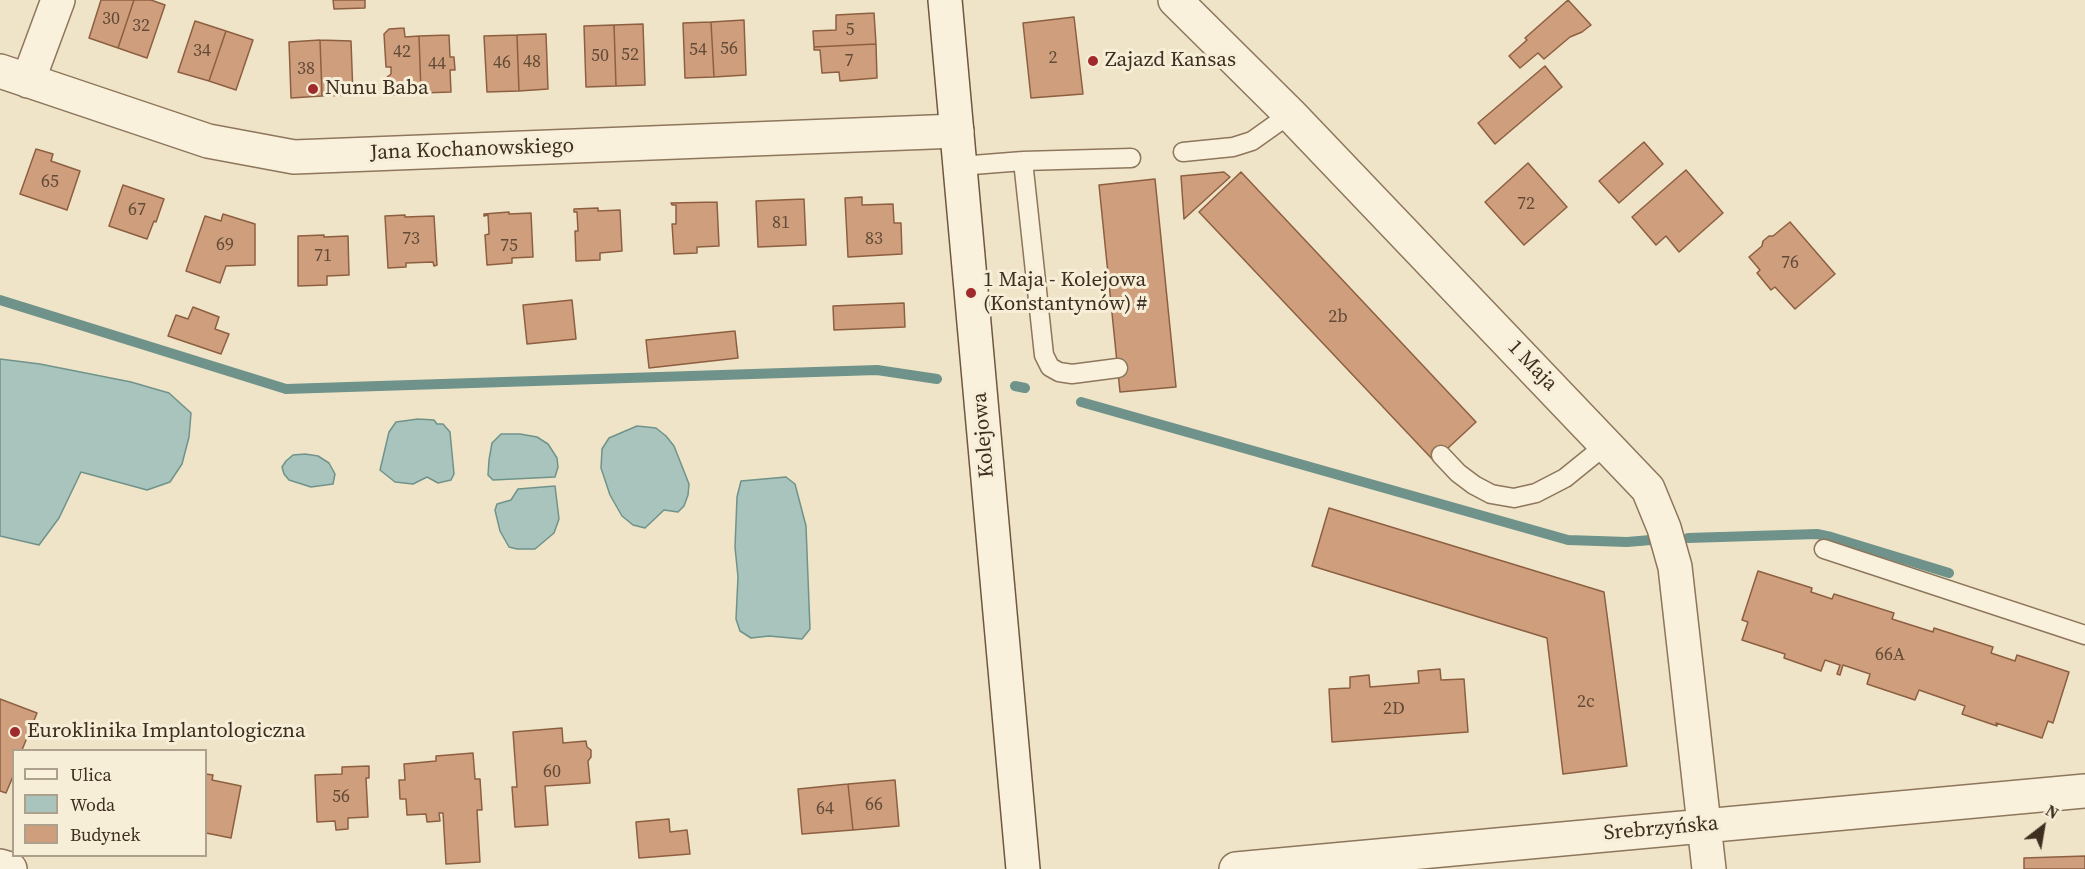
<!DOCTYPE html>
<meta charset="utf-8">
<style>
body{margin:0}
#map{position:relative;width:2085px;height:869px;overflow:hidden;background:#f0e4c8;font-family:"Source Serif 4",serif}
canvas{display:block}
.legend{position:absolute;left:12px;top:749px;width:195px;height:108px;box-sizing:border-box;background:#f7eed8;border:2px solid #ada18e;margin:0;padding:8px 10px;list-style:none;font-size:18px;color:#3d2e20}
.legend li{display:flex;align-items:center;gap:12px;height:30px}
.legend b{width:30px;border:2px solid #ada18e}
.north{position:absolute;left:2013px;top:797px;width:60px;height:60px;-webkit-text-stroke:4px #f7eed8;paint-order:stroke;rotate:31deg;font-size:16px;font-weight:700;line-height:24px;text-align:center;color:#3d2e20}
.north::after{content:'';display:block;margin:auto;width:21px;height:27px;background:#3d2e20;clip-path:polygon(50% 0,100% 100%,50% 72%,0 100%)}
</style>
<div id="map">
<canvas width="2085" height="869"></canvas>
<ul class="legend">
<li><b style="height:8px;background:#faf1dc"></b>Ulica</li>
<li><b style="height:16px;background:#a9c4bc"></b>Woda</li>
<li><b style="height:16px;background:#cf9f7d"></b>Budynek</li>
</ul>
<div class="north">N</div>
</div>
<script>
const context = document.querySelector('canvas').getContext('2d');
context.lineJoin = 'round';
function fill(path, color) {
  context.fillStyle = color;
  context.fill(path, 'evenodd');
}
function poly(rows) {
  const path = new Path2D();
  for (const r of rows) {
    path.moveTo(r[0], r[1]);
    for (let i = 2; i < r.length; i += 2) path.lineTo(r[i], r[i + 1]);
  }
  return path;
}
function stroke(path, color, width, dash) {
  context.strokeStyle = color;
  context.lineWidth = width;
  context.lineCap = dash ? 'butt' : 'round';
  context.setLineDash(dash || []);
  context.stroke(path);
}
function drawText(font, color, halo, rows, align = 'center') {
  context.font = font + ' "Source Serif 4",serif';
  context.lineWidth = 6;
  context.setLineDash([]);
  context.textBaseline = 'middle';
  context.strokeStyle = halo;
  context.fillStyle = color;
  for (const [text, x, y, turn = 0] of rows) {
    context.save();
    context.translate(x, y);
    context.rotate((+turn || 0) * Math.PI / 180);
    context.textAlign = isNaN(turn) ? turn : align;
    if (halo) context.strokeText(text, 0, 0);
    context.fillText(text, 0, 0);
    context.restore();
  }
}
const water = poly([
 [0,359,40,364,131,382,169,393,191,413,189,437,182,464,170,482,147,490,81,472,59,518,39,545,0,536,0,359],
 [418,419,434,420,437,424,443,424,450,432,454,474,451,480,438,483,427,477,413,484,395,482,380,470,389,432,396,422,418,419],
 [637,426,656,428,666,436,674,446,689,484,688,495,684,506,678,512,664,510,645,528,633,525,622,516,610,495,601,468,602,449,609,438,637,426],
 [501,434,520,434,537,437,548,444,557,458,558,467,555,477,493,480,488,475,489,460,492,443,501,434],
 [305,454,318,456,329,463,335,474,333,484,311,487,289,480,284,474,282,467,286,461,293,455,305,454],
 [786,477,795,484,806,526,810,629,802,639,769,636,751,638,740,631,736,619,738,577,735,547,737,497,741,481,786,477],
 [555,486,559,519,554,533,535,549,517,549,509,547,500,531,495,510,497,504,511,500,518,489,555,486]
]);
const stream = poly([
 [0,300,286,389,877,370,937,379],
 [1015,386,1025,388],
 [1081,402,1568,540,1627,542,1651,540],
 [1688,538,1817,534,1831,537,1949,573]
]);
const building = poly([
 [101,0,134,0,118,48,89,38,101,0],
 [134,0,151,0,165,5,147,58,118,48,134,0],
 [333,0,365,0,365,8,334,9,333,0],
 [1568,0,1591,25,1582,32,1570,37,1544,59,1538,53,1520,68,1509,56,1527,40,1525,38,1568,0],
 [874,13,876,44,814,47,813,31,836,30,836,15,874,13],
 [1074,17,1083,94,1031,98,1023,23,1074,17],
 [744,20,746,75,714,77,711,22,744,20],
 [195,21,226,31,209,81,178,72,195,21],
 [711,22,714,77,685,78,683,23,711,22],
 [643,24,645,85,616,86,614,25,643,24],
 [614,25,616,86,586,87,584,26,614,25],
 [404,28,405,37,419,36,421,93,391,95,387,91,386,78,391,74,391,67,386,67,384,34,389,29,404,28],
 [226,31,253,40,236,90,209,81,226,31],
 [546,34,548,89,519,91,517,35,546,34],
 [449,35,450,57,454,57,455,70,450,70,451,92,421,93,419,36,449,35],
 [517,35,519,91,487,92,484,36,517,35],
 [320,40,351,41,353,95,322,96,320,40],
 [320,40,322,96,291,98,289,42,320,40],
 [876,44,877,78,840,81,839,72,822,73,820,50,814,50,814,47,876,44],
 [1545,66,1562,87,1495,144,1478,123,1545,66],
 [1644,142,1663,164,1619,203,1599,181,1644,142],
 [36,149,53,154,51,161,80,171,67,210,20,194,36,149],
 [1528,163,1567,207,1524,245,1485,202,1528,163],
 [1686,170,1723,213,1679,252,1666,236,1656,245,1632,217,1686,170],
 [1224,172,1230,177,1184,219,1181,176,1224,172],
 [1241,172,1476,422,1434,461,1199,212,1241,172],
 [1155,179,1176,387,1120,392,1099,185,1155,179],
 [123,185,164,199,156,222,154,221,147,239,109,226,123,185],
 [862,197,862,205,893,204,894,223,901,223,902,254,848,257,845,198,862,197],
 [804,199,806,245,758,247,756,201,804,199],
 [717,202,719,246,697,247,697,253,674,254,672,224,676,224,676,205,672,205,671,203,717,202],
 [598,208,598,211,620,210,622,251,600,253,600,260,576,261,575,231,578,231,577,212,574,212,574,209,598,208],
 [509,212,509,214,531,213,533,257,512,258,512,263,487,265,485,235,489,234,488,215,484,216,484,214,509,212],
 [223,214,255,224,255,265,226,266,220,283,186,271,205,216,221,221,223,214],
 [405,215,405,217,434,216,437,265,434,266,433,262,406,263,406,267,388,268,385,216,405,215],
 [1790,222,1835,274,1795,309,1775,287,1771,290,1757,273,1760,270,1749,257,1762,246,1763,241,1769,236,1773,236,1790,222],
 [324,235,324,237,348,236,349,275,327,276,327,285,298,286,298,236,324,235],
 [572,300,576,339,527,344,523,305,572,300],
 [904,303,905,327,834,330,833,306,904,303],
 [193,307,219,317,215,329,229,334,221,354,168,336,176,315,188,319,193,307],
 [735,331,738,358,649,368,646,340,735,331],
 [1329,508,1604,592,1627,766,1563,774,1547,638,1312,566,1329,508],
 [1758,571,1812,588,1811,592,1832,599,1834,594,1894,613,1892,619,1933,632,1934,628,1993,647,1991,653,2015,661,2017,655,2069,672,2053,723,2048,721,2042,738,1996,723,1997,726,1962,714,1965,706,1919,690,1915,700,1867,684,1870,674,1843,665,1840,675,1837,674,1840,665,1825,660,1821,671,1784,658,1785,654,1742,640,1748,622,1742,620,1758,571],
 [1440,669,1441,680,1464,679,1468,732,1332,742,1329,689,1350,688,1350,677,1369,675,1370,687,1419,683,1418,671,1440,669],
 [0,699,37,713,22,750,14,750,14,774,6,793,0,791,0,699],
 [562,728,563,743,586,741,587,747,591,750,591,757,588,761,590,783,545,786,548,825,515,827,512,787,517,787,513,732,562,728],
 [473,753,475,779,480,779,482,810,477,810,480,862,446,864,443,813,439,813,440,821,427,822,426,814,407,815,406,799,400,799,399,780,405,780,404,764,436,761,436,756,473,753],
 [369,766,369,778,366,778,368,817,348,818,348,829,336,830,335,821,317,822,315,775,342,774,342,767,369,766],
 [206,774,213,775,212,780,241,786,231,838,206,833,206,774],
 [895,780,899,826,853,830,848,784,895,780],
 [848,784,853,830,802,834,798,789,848,784],
 [669,819,670,832,687,830,690,854,639,858,636,822,669,819],
 [2085,856,2085,869,2024,869,2024,858,2085,856]
]);
const lane = poly([
 [1183,152,1233,147,1252,141,1290,114],
 [1023,161,1044,355,1050,367,1059,372,1072,374,1118,368],
 [960,166,1023,161,1131,158],
 [1441,455,1458,473,1474,485,1491,494,1514,498,1536,493,1565,478,1607,444],
 [1824,549,2085,635]
]);
const street = poly([
 [1175,0,1290,114,1648,489,1664,528,1675,567,1709,869],
 [0,71,208,141,294,157,957,131],
 [28,81,58,0],
 [0,866,10,869],
 [1236,869,2085,791]
]);
const secondary = poly([
 [945,0,1023,869]
]);
const markers = [
 [1093,61,6,"#9e2a2b"],
 [313,89,6,"#9e2a2b"],
 [971,293,6,"#9e2a2b"],
 [15,732,6,"#9e2a2b"]
];
const numberNames = [
 ["30",111,19],
 ["32",141,26],
 ["5",850,30],
 ["56",729,49],
 ["54",698,50],
 ["34",202,51],
 ["42",402,52],
 ["52",630,55],
 ["50",600,56],
 ["2",1053,58],
 ["7",849,61],
 ["48",532,62],
 ["46",502,63],
 ["44",437,64],
 ["38",306,69],
 ["65",50,182],
 ["72",1526,204],
 ["67",137,210],
 ["81",781,223],
 ["73",411,239],
 ["83",874,239],
 ["69",225,245],
 ["75",509,246],
 ["71",323,256],
 ["76",1790,263],
 ["2b",1338,317],
 ["66A",1890,655],
 ["2c",1586,702],
 ["2D",1394,709],
 ["60",552,772],
 ["56",341,797],
 ["66",874,805],
 ["64",825,809]
];
const poiNames = [
 ["Zajazd Kansas",1105,61],
 ["Nunu Baba",325,89],
 ["1 Maja - Kolejowa",983,281],
 ["(Konstantynów) #",983,305],
 ["Euroklinika Implantologiczna",27,732]
];
const streetNames = [
 ["Jana Kochanowskiego",472,150,-2],
 ["1 Maja",1532,366,46],
 ["Kolejowa",984,435,-95],
 ["Srebrzyńska",1661,829,-5]
];
fill(water, '#a9c4bc');
stroke(water, '#6f938a', 1.5);
stroke(stream, '#6f938a', 10);
fill(building, '#cf9f7d');
stroke(building, '#8d5f41', 1.5);
stroke(lane, '#8d765c', 21);
stroke(street, '#8d765c', 36);
stroke(secondary, '#6f573f', 36);
stroke(lane, '#faf1dc', 18);
stroke(street, '#faf1dc', 33);
stroke(secondary, '#faf1dc', 33);
for (const [x, y, r, color] of markers) {
  const dot = new Path2D();
  dot.arc(x, y, r, 0, 2 * Math.PI);
  context.fillStyle = color;
  context.fill(dot);
  stroke(dot, '#f7eed8', 2);
}
drawText('18px', '#624a37', null, numberNames);
drawText('21px', '#3d2e20', '#f7eed8', poiNames, 'left');
drawText('21px', '#3d2e20', '#f7eed8', streetNames);
</script>
